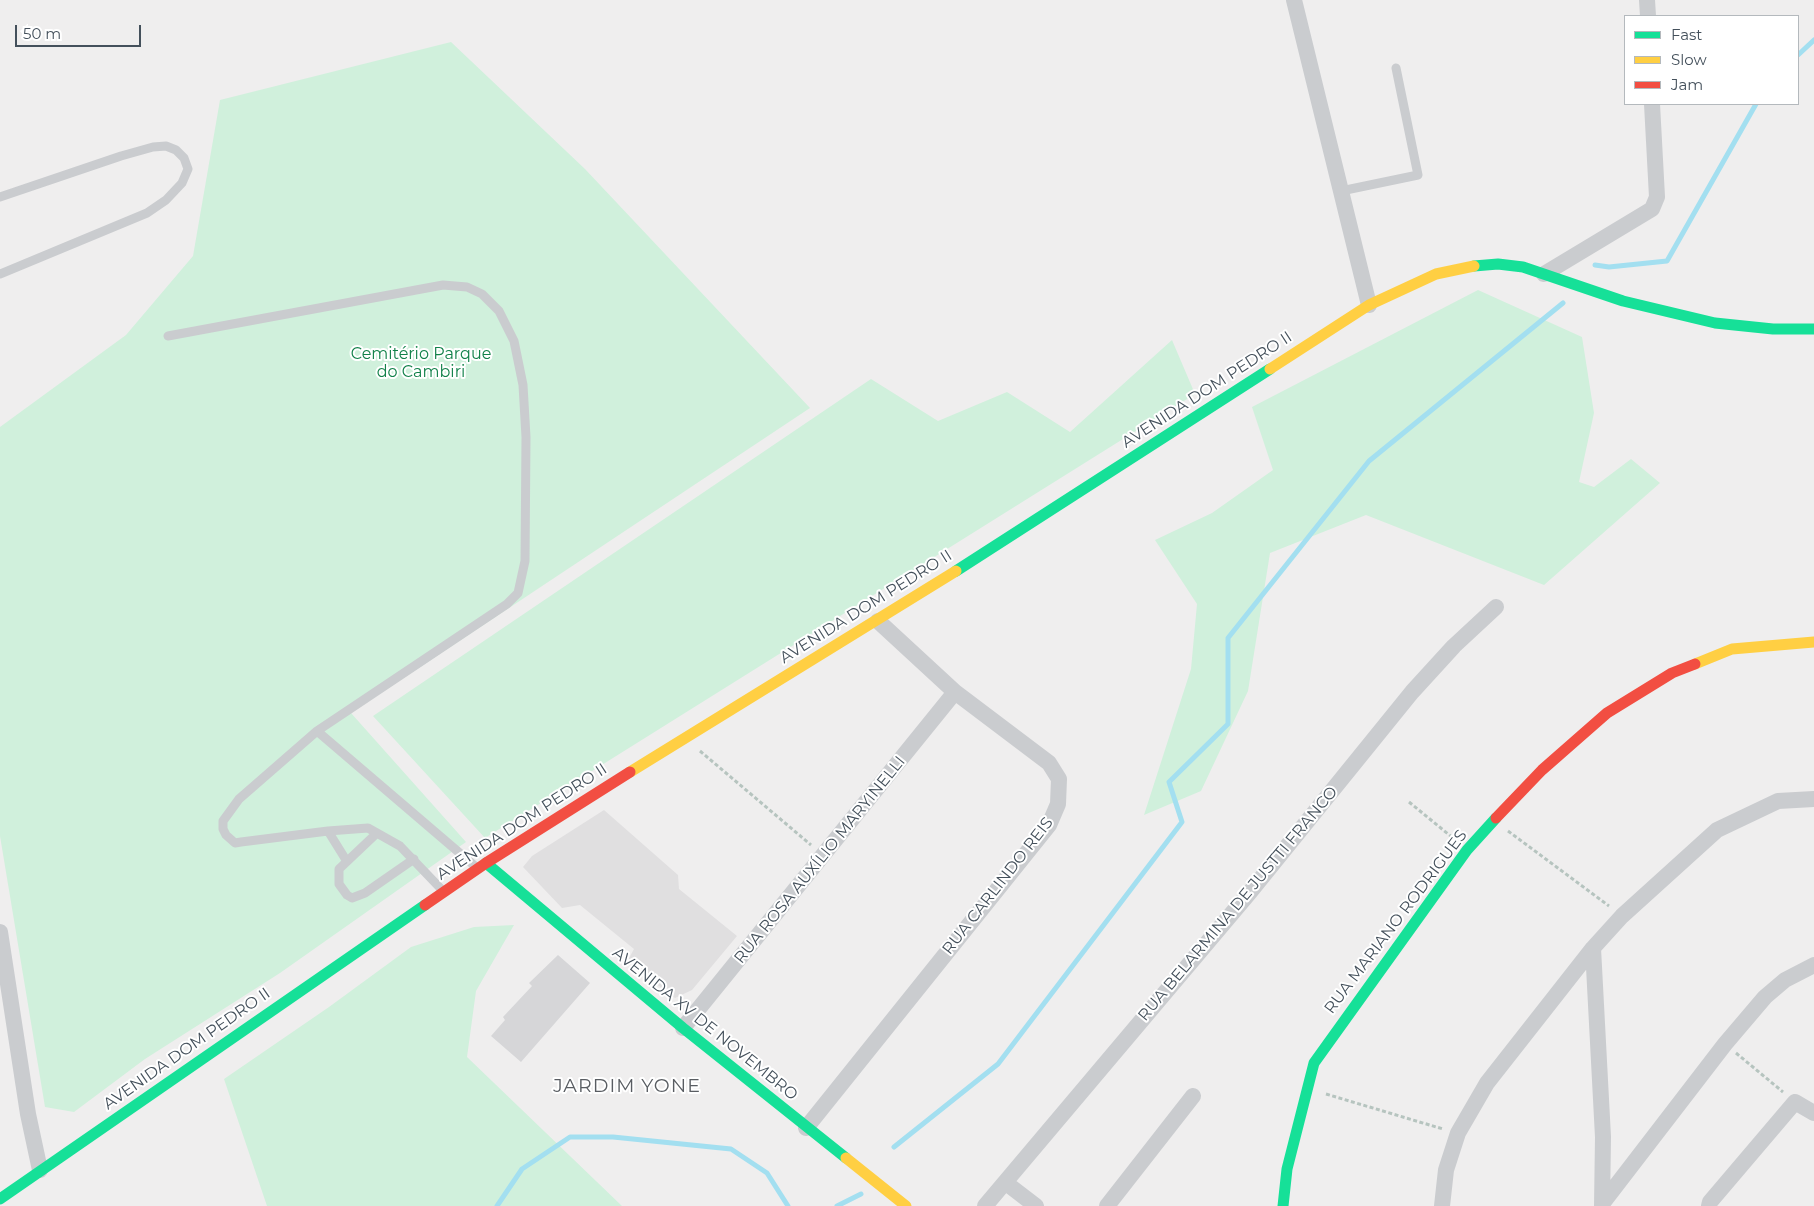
<!DOCTYPE html>
<meta charset="utf-8">
<style>
body{margin:0}
#map{position:relative;width:1814px;height:1206px;overflow:hidden;background:#efeeee;font-family:Montserrat,sans-serif}
canvas{display:block}
.legend{position:absolute;left:1624px;top:15px;width:175px;height:90px;box-sizing:border-box;background:#fff;border:1px solid #b4b9bd;margin:0;padding:6px 9px;list-style:none;font-size:15px;color:#44505b}
.legend li{display:flex;align-items:center;gap:10px;height:25px}
.legend b{width:25px;border:1px solid #b4b9bd}
.scale{position:absolute;left:15px;top:25px;width:126px;height:22px;box-sizing:border-box;border:2px solid #44505b;border-top:0;padding-left:6px;font-size:15px;line-height:18px;white-space:nowrap;color:#44505b;-webkit-text-stroke:4px #fff;paint-order:stroke}
</style>
<div id="map">
<canvas width="1814" height="1206"></canvas>
<ul class="legend">
<li><b style="height:6px;background:#16e098"></b>Fast</li>
<li><b style="height:6px;background:#ffcf43"></b>Slow</li>
<li><b style="height:6px;background:#f24e42"></b>Jam</li>
</ul>
<div class="scale">50 m</div>
</div>
<script>
const context = document.querySelector('canvas').getContext('2d');
context.lineJoin = 'round';
function fill(path, color) {
  context.fillStyle = color;
  context.fill(path, 'evenodd');
}
function poly(rows) {
  const path = new Path2D();
  for (const r of rows) {
    path.moveTo(r[0], r[1]);
    for (let i = 2; i < r.length; i += 2) path.lineTo(r[i], r[i + 1]);
  }
  return path;
}
function stroke(path, color, width, dash) {
  context.strokeStyle = color;
  context.lineWidth = width;
  context.lineCap = dash ? 'butt' : 'round';
  context.setLineDash(dash || []);
  context.stroke(path);
}
function drawText(font, color, halo, rows, align = 'center') {
  context.font = font + ' Montserrat,sans-serif';
  context.lineWidth = 4;
  context.setLineDash([]);
  context.textBaseline = 'middle';
  context.strokeStyle = halo;
  context.fillStyle = color;
  for (const [text, x, y, turn = 0] of rows) {
    context.save();
    context.translate(x, y);
    context.rotate((+turn || 0) * Math.PI / 180);
    context.textAlign = isNaN(turn) ? turn : align;
    if (halo) context.strokeText(text, 0, 0);
    context.fillText(text, 0, 0);
    context.restore();
  }
}
const education = poly([
 [604,810,678,875,679,889,737,936,692,990,675,998,627,962,634,949,580,905,562,908,523,867,532,856]
]);
const green = poly([
 [451,42,585,169,810,408,351,713,466,842,280,973,145,1059,74,1112,45,1107,0,836,0,427,126,335,193,256,220,100],
 [1478,290,1582,337,1594,413,1579,482,1594,487,1631,459,1660,483,1544,585,1366,515,1270,553,1248,691,1201,791,1144,815,1191,669,1197,604,1155,540,1212,513,1273,470,1252,407],
 [1172,340,1195,394,485,838,373,716,871,379,938,421,1007,392,1070,432],
 [514,925,476,991,467,1057,622,1206,267,1206,224,1079,329,1007,411,947,474,927]
]);
const stream = poly([
 [1798,55,1814,40],
 [1595,265,1609,267,1667,261,1756,104],
 [894,1147,998,1064,1182,822,1169,782,1228,724,1228,638,1369,461,1563,303],
 [497,1206,522,1169,570,1137,613,1137,731,1149,767,1173,788,1206],
 [837,1206,861,1194]
]);
const building = poly([
 [558,955,590,983,521,1062,491,1036,505,1020,503,1017,532,986,529,983]
]);
const path = poly([
 [700,751,811,845],
 [1409,802,1453,838],
 [1508,831,1609,906],
 [1736,1053,1783,1092],
 [1326,1094,1443,1129]
]);
const lane = poly([
 [1341,191,1418,175,1396,68],
 [0,197,121,156,153,147,166,146,176,150,184,158,188,169,182,183,166,200,147,213,0,274],
 [168,336,443,285,467,287,482,294,499,311,514,341,523,385,526,437,525,561,518,593,507,604,317,731,476,867],
 [317,731,239,799,223,821,223,829,226,835,235,843,241,842,328,831,368,828,400,846,444,892],
 [328,831,346,860],
 [377,833,339,869,339,884,347,895,352,898,365,893,414,859]
]);
const street = poly([
 [1294,0,1369,305],
 [1647,0,1648,16],
 [1544,274,1652,209,1657,197,1652,104],
 [0,932,28,1114,40,1170],
 [1593,948,1603,1137,1602,1206],
 [683,1028,955,692],
 [806,1128,1049,825,1058,804,1059,779,1049,763,955,692,878,621],
 [1006,1183,1036,1206],
 [1602,1204,1725,1044,1765,997,1785,980,1814,965],
 [985,1206,1250,892,1412,692,1454,646,1496,607],
 [1107,1206,1193,1096],
 [1442,1206,1446,1170,1458,1133,1487,1083,1593,948,1622,916,1717,830,1778,801,1814,799],
 [1709,1206,1710,1202,1795,1102,1814,1113]
]);
const fast = poly([
 [1474,266,1498,264,1523,267,1623,301,1715,323,1773,329,1814,329],
 [956,571,1270,369],
 [486,863,683,1028,846,1158],
 [0,1199,425,905],
 [1283,1206,1287,1169,1314,1063,1467,850,1496,818]
]);
const slow = poly([
 [1270,369,1369,305,1436,274,1474,266],
 [1695,664,1732,649,1814,642],
 [630,772,956,571],
 [846,1158,906,1206]
]);
const jam = poly([
 [1496,818,1542,770,1607,713,1672,673,1695,664],
 [425,905,486,863,630,772]
]);
const parkNames = [
 ["Cemitério Parque",421,354],
 ["do Cambiri",421,372]
];
const streetNames = [
 ["AVENIDA DOM PEDRO II",1207,390,-33],
 ["AVENIDA DOM PEDRO II",866,607,-32],
 ["AVENIDA DOM PEDRO II",522,822,-33],
 ["RUA ROSA AUXÍLIO MARYINELLI",820,860,-51],
 ["RUA CARLINDO REIS",998,886,-52],
 ["RUA BELARMINA DE JUSTTI FRANCO",1238,904,-50],
 ["RUA MARIANO RODRIGUES",1396,922,-53],
 ["AVENIDA XV DE NOVEMBRO",705,1024,39],
 ["AVENIDA DOM PEDRO II",187,1049,-35]
];
const quarterNames = [
 ["JARDIM YONE",627,1086]
];
fill(education, '#e0dfe0');
fill(green, '#d0f0dc');
stroke(stream, '#a3dff0', 5);
fill(building, '#d6d6d8');
stroke(path, '#b6c4bf', 3, [4, 2.5]);
stroke(lane, '#cacccf', 9);
stroke(street, '#cacccf', 16);
stroke(fast, '#16e098', 11);
stroke(slow, '#ffcf43', 11);
stroke(jam, '#f24e42', 11);
drawText('16px', '#118149', '#fff', parkNames);
drawText('16px', '#44505b', '#fff', streetNames);
context.letterSpacing = '1px';
drawText('19px', '#595d62', '#fff', quarterNames);
context.letterSpacing = '0px';
</script>
